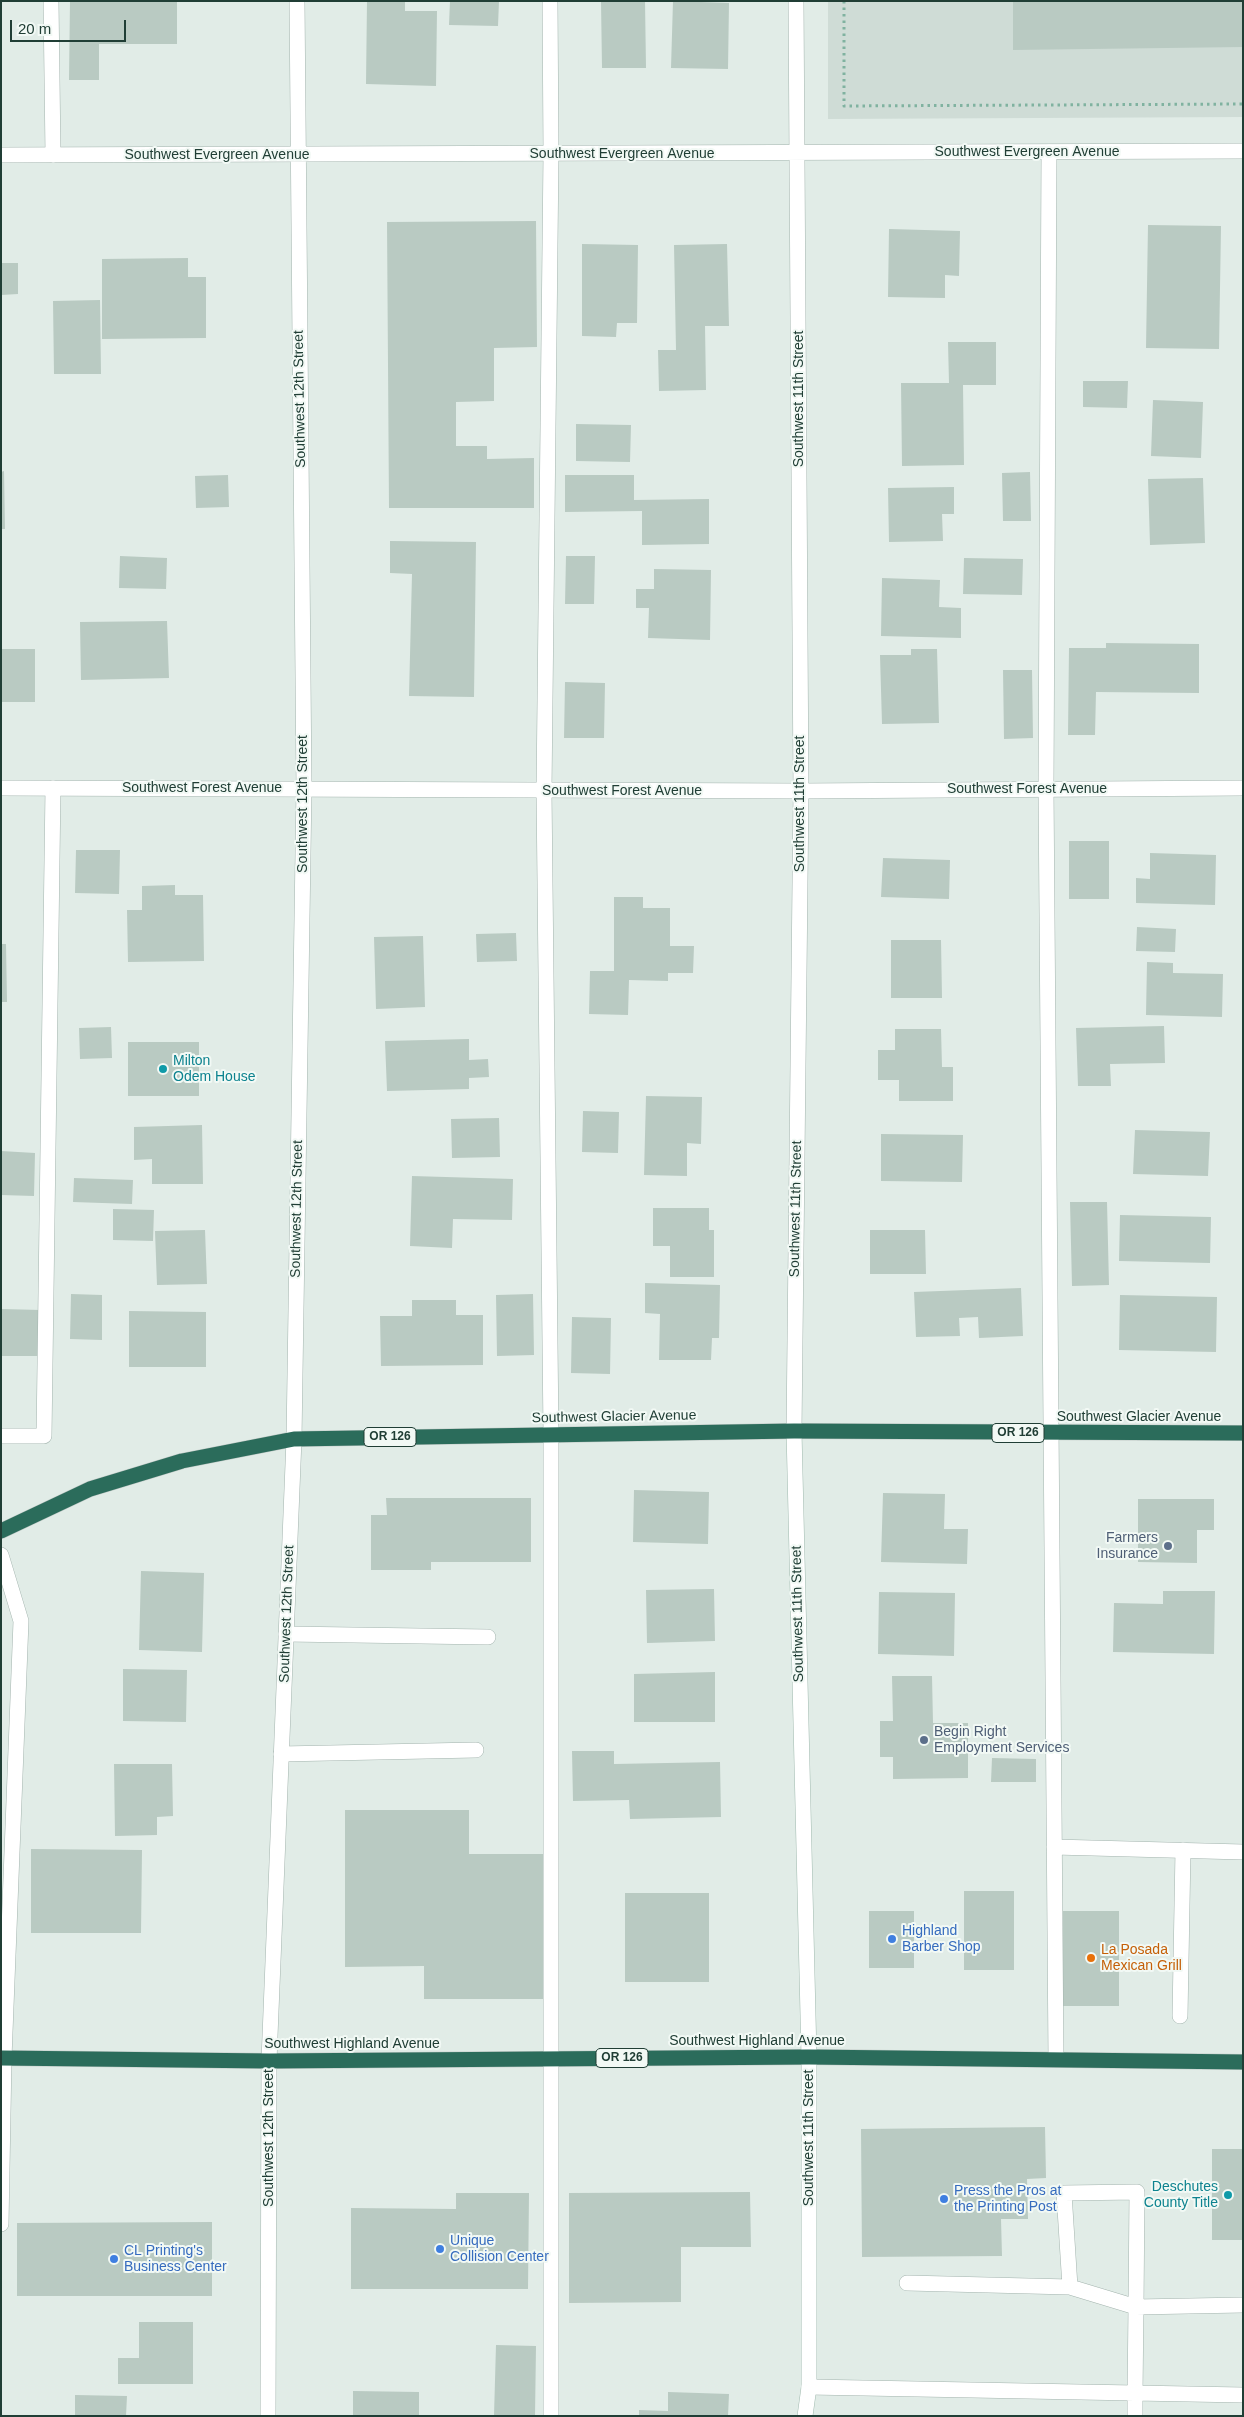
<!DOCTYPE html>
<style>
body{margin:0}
#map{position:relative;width:1244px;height:2417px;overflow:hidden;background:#e1ece7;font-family:Arial,sans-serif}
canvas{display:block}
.frame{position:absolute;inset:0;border:2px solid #203e35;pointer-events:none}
.scale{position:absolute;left:10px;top:20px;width:116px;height:22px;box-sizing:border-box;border:2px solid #203e35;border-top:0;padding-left:6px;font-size:15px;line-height:18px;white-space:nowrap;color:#203e35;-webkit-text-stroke:4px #f2f9f5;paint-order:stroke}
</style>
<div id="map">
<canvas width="1244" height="2417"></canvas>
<div class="frame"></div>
<div class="scale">20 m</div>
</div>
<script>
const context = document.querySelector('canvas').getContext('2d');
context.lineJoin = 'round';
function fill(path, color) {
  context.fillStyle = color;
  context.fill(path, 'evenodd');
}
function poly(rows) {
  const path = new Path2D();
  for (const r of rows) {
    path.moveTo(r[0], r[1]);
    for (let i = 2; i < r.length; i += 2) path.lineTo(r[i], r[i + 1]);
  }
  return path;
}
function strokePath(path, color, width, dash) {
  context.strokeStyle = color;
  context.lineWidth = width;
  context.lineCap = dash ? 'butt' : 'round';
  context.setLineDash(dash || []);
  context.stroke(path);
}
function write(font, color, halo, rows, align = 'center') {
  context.font = font + ' Arial,sans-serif';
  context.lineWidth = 4;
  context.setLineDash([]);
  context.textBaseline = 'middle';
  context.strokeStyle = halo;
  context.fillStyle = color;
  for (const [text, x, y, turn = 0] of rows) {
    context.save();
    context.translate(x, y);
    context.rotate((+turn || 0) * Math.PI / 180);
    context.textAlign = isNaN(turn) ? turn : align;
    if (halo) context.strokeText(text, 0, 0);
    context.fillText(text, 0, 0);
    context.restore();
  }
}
const built = poly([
 [828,1,1243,1,1243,117,828,119]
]);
const building = poly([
 [70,1,177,1,177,44,99,44,99,80,69,80],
 [367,1,405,1,405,11,437,11,436,86,366,84],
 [450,1,499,1,498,26,449,25],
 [601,1,645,1,646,68,602,68],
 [673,1,729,3,728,69,671,68],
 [1013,1,1243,1,1243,47,1013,50],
 [536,221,537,347,494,348,494,401,456,402,456,446,487,446,487,459,534,458,534,508,389,508,387,222],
 [1148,225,1221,226,1219,349,1146,348],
 [889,229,960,231,959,276,945,275,945,298,888,297],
 [582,244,638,245,637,323,617,323,616,337,582,336],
 [727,244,729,326,705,326,706,390,659,391,658,350,676,350,674,245],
 [188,258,188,277,206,277,206,338,102,339,102,259],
 [1,263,18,263,18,294,1,295],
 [100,300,101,374,54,374,53,301],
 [948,342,996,342,996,385,963,385,964,465,902,466,901,383,949,383],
 [1083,381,1128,381,1127,408,1083,407],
 [1153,400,1203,402,1201,458,1151,456],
 [576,424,631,425,630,462,576,461],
 [4,471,5,529,1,529,1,472],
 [1030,472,1031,521,1003,521,1002,473],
 [228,475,229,507,196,508,195,476],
 [565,475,634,475,634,500,709,499,709,544,642,545,642,511,565,512],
 [1203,478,1205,543,1150,545,1148,479],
 [954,487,954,514,942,514,943,541,889,542,888,488],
 [390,541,476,542,474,697,409,696,412,574,390,573],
 [120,556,167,558,166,589,119,588],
 [566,556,595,556,594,604,565,604],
 [964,558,1023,559,1022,595,963,594],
 [654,569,711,570,710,640,648,638,649,608,636,608,636,589,654,589],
 [882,578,940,580,939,607,961,608,961,638,881,636],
 [167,621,169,678,81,680,80,622],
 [1106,643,1199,644,1199,693,1096,692,1095,735,1068,735,1069,648,1106,648],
 [1,649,35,649,35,702,1,702],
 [911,649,937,649,939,723,882,724,880,655,911,655],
 [1003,670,1032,670,1033,738,1004,739],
 [565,682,605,683,604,738,564,738],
 [1069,841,1109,841,1109,899,1069,899],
 [76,850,120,850,119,894,75,893],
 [1150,853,1216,855,1215,905,1136,903,1136,878,1150,879],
 [883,858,950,860,949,899,881,897],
 [175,885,175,895,203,895,204,961,128,962,127,910,142,910,142,886],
 [614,897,643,897,643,908,670,908,670,946,694,946,693,973,668,973,668,981,629,980,628,1015,589,1014,590,971,614,971],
 [1137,927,1176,929,1175,952,1136,951],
 [516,933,517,961,477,962,476,934],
 [423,936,425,1007,376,1009,374,937],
 [891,940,941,940,942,998,891,998],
 [1,944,6,944,7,1002,1,1002],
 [1147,962,1173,963,1173,973,1223,974,1222,1017,1146,1015],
 [1164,1026,1165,1063,1110,1064,1111,1086,1078,1086,1076,1028],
 [111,1027,112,1058,80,1059,79,1028],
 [895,1029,941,1029,942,1067,953,1067,953,1101,899,1101,899,1080,878,1080,878,1050,895,1050],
 [469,1039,469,1060,488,1059,489,1077,469,1078,469,1089,387,1091,385,1041],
 [128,1042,199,1042,199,1096,128,1096],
 [646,1096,702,1097,701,1144,687,1143,687,1176,644,1175],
 [583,1111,619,1112,618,1153,582,1152],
 [499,1118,500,1157,452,1158,451,1119],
 [202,1125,203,1184,152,1184,152,1159,134,1160,134,1127],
 [1135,1130,1210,1132,1208,1176,1133,1174],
 [881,1134,963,1135,962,1182,881,1181],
 [1,1151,35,1153,34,1196,1,1195],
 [412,1176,513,1179,512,1220,453,1219,452,1248,410,1246],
 [74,1178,133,1180,132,1204,73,1202],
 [1070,1202,1107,1202,1109,1285,1072,1286],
 [653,1208,709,1208,709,1230,714,1230,714,1277,670,1277,670,1246,653,1246],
 [113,1209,154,1210,153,1241,113,1240],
 [1120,1215,1211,1217,1210,1263,1119,1261],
 [205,1230,207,1284,157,1285,155,1231],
 [870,1230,925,1230,926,1274,870,1274],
 [645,1283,720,1285,719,1338,712,1338,711,1360,659,1360,660,1314,645,1313],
 [1021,1288,1023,1336,979,1338,978,1317,959,1318,960,1336,916,1337,914,1292],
 [71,1294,102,1295,102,1340,70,1339],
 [533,1294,534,1355,497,1356,496,1295],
 [1120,1295,1217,1297,1216,1352,1119,1350],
 [412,1300,456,1300,456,1315,483,1315,483,1365,381,1366,380,1316,412,1316],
 [1,1309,41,1310,41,1356,1,1356],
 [129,1311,206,1312,206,1367,129,1367],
 [572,1317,611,1318,610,1374,571,1373],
 [634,1490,709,1492,708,1544,633,1542],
 [883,1493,945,1494,944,1529,968,1529,967,1564,881,1562],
 [386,1498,531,1498,531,1562,431,1562,431,1570,371,1570,371,1515,387,1515],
 [1138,1499,1214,1499,1214,1530,1197,1530,1197,1563,1138,1562],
 [141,1571,204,1573,202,1652,139,1650],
 [714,1589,715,1641,647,1643,646,1590],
 [1163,1591,1215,1591,1214,1654,1113,1652,1114,1603,1163,1604],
 [879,1592,955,1593,954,1656,878,1654],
 [123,1669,187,1670,186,1722,123,1721],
 [715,1672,715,1722,634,1722,634,1674],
 [892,1676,932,1676,933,1723,968,1723,968,1778,893,1779,893,1757,880,1757,880,1721,893,1721],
 [572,1751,614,1751,614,1764,720,1762,721,1817,630,1819,629,1800,573,1801],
 [992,1758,1036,1759,1036,1782,991,1782],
 [114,1764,172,1764,173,1816,157,1817,157,1835,115,1836],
 [345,1810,469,1810,469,1854,544,1854,545,1999,424,1999,424,1966,345,1967],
 [31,1849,142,1850,141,1933,31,1933],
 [964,1891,1014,1891,1014,1970,964,1970],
 [625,1893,709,1893,709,1982,625,1982],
 [869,1911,914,1911,914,1968,869,1968],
 [1063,1911,1119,1911,1119,2006,1063,2006],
 [1045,2127,1046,2178,1027,2179,1028,2219,1001,2219,1002,2256,862,2257,861,2129],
 [1212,2149,1243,2149,1243,2240,1212,2240],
 [750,2192,751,2247,681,2247,681,2302,569,2303,569,2193],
 [456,2193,529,2193,528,2289,351,2289,351,2208,456,2209],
 [212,2222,212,2296,17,2296,17,2223],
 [139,2322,193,2322,193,2384,118,2384,118,2358,139,2358],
 [496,2345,536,2346,535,2416,494,2416],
 [353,2391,419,2392,419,2416,353,2416],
 [668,2392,729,2394,728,2416,639,2416,639,2410,668,2411],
 [75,2395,127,2396,126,2416,75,2416]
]);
const path = poly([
 [844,1,844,106,1243,104]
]);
const lane = poly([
 [51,1,53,155],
 [550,1,551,154,544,791,551,1434,551,2416],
 [1049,152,1046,788,1056,2059],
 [1,1436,44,1436,53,788],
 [1,1555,21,1621,4,2058,1,2224],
 [286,1634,488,1637],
 [281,1754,476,1750],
 [1054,1847,1243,1852],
 [1180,2016,1183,1850],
 [907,2283,1070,2287],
 [809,2387,1243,2395],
 [1135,2416,1135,2394,1136,2307,1137,2192,1064,2193,1070,2287,1136,2307,1243,2305]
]);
const street = poly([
 [1,155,1243,151],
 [1,788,801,791,1243,788],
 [794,1431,801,791,796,1],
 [268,2416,269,2061,294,1439,304,788,297,1]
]);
const secondary = poly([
 [794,1431,809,2057,809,2387,805,2416]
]);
const highway = poly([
 [1,1531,90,1489,182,1461,294,1439,794,1431,1243,1433],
 [1,2058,269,2061,809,2057,1243,2062]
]);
const markers = [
 [163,1069,5,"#0f9aa8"],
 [1168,1546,5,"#5c6f8a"],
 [924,1740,5,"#5c6f8a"],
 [892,1939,5,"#3f7fe0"],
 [1091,1958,5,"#e8710a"],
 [1228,2195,5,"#0f9aa8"],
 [944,2199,5,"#3f7fe0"],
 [440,2249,5,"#3f7fe0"],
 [114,2259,5,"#3f7fe0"]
];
const shields = [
 [1018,1433,52],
 [390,1437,52],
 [622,2058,52]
];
const shieldNames = [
 ["OR 126",1018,1433],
 ["OR 126",390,1437],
 ["OR 126",622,2058]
];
const streetNames = [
 ["Southwest Evergreen Avenue",1027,152],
 ["Southwest Evergreen Avenue",622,154],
 ["Southwest Evergreen Avenue",217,155],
 ["Southwest 12th Street",300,399,-91],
 ["Southwest 11th Street",799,399,-90],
 ["Southwest Forest Avenue",202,788],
 ["Southwest Forest Avenue",1027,789],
 ["Southwest Forest Avenue",622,791],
 ["Southwest 12th Street",303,804,-90],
 ["Southwest 11th Street",800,804,-90],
 ["Southwest 12th Street",297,1209,-89],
 ["Southwest 11th Street",796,1209,-89],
 ["Southwest Glacier Avenue",614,1417,-1],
 ["Southwest Glacier Avenue",1139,1417],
 ["Southwest 12th Street",287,1614,-88],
 ["Southwest 11th Street",798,1614,-91],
 ["Southwest Highland Avenue",757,2041],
 ["Southwest Highland Avenue",352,2044],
 ["Southwest 12th Street",269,2138,-90],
 ["Southwest 11th Street",809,2138,-90]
];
const cultureNames = [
 ["Milton",173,1061],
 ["Odem House",173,1077],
 ["Deschutes",1218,2187,"right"],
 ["County Title",1218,2203,"right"]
];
const serviceNames = [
 ["Farmers",1158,1538],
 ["Insurance",1158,1554],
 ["Begin Right",934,1732,"left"],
 ["Employment Services",934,1748,"left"]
];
const shopNames = [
 ["Highland",902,1931],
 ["Barber Shop",902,1947],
 ["Press the Pros at",954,2191],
 ["the Printing Post",954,2207],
 ["Unique",450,2241],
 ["Collision Center",450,2257],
 ["CL Printing's",124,2251],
 ["Business Center",124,2267]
];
const foodNames = [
 ["La Posada",1101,1950],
 ["Mexican Grill",1101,1966]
];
fill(built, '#cfdcd6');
fill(building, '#b9cac2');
strokePath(lane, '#a3b4ae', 16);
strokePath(street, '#a3b4ae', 16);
strokePath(secondary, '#9fb9ae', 16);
strokePath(highway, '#c1c9c6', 16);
strokePath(path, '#80b2a0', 3, [2.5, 4]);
strokePath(lane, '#fff', 15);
strokePath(street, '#fff', 15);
strokePath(secondary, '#fff', 15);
strokePath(highway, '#2b6c5b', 15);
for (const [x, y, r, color] of markers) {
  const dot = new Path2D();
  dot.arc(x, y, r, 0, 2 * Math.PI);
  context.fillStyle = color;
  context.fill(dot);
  strokePath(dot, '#f2f9f5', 2);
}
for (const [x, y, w] of shields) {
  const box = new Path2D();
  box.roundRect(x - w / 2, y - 9.5, w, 19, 4);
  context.fillStyle = '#f2f9f5';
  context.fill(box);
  strokePath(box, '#203e35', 1);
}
write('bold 12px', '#203e35', null, shieldNames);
write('14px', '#203e35', '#f2f9f5', streetNames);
write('14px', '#0d838f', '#f2f9f5', cultureNames, 'left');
write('14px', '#4e5e75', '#f2f9f5', serviceNames, 'right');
write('14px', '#366cbe', '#f2f9f5', shopNames, 'left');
write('14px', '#c56008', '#f2f9f5', foodNames, 'left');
</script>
